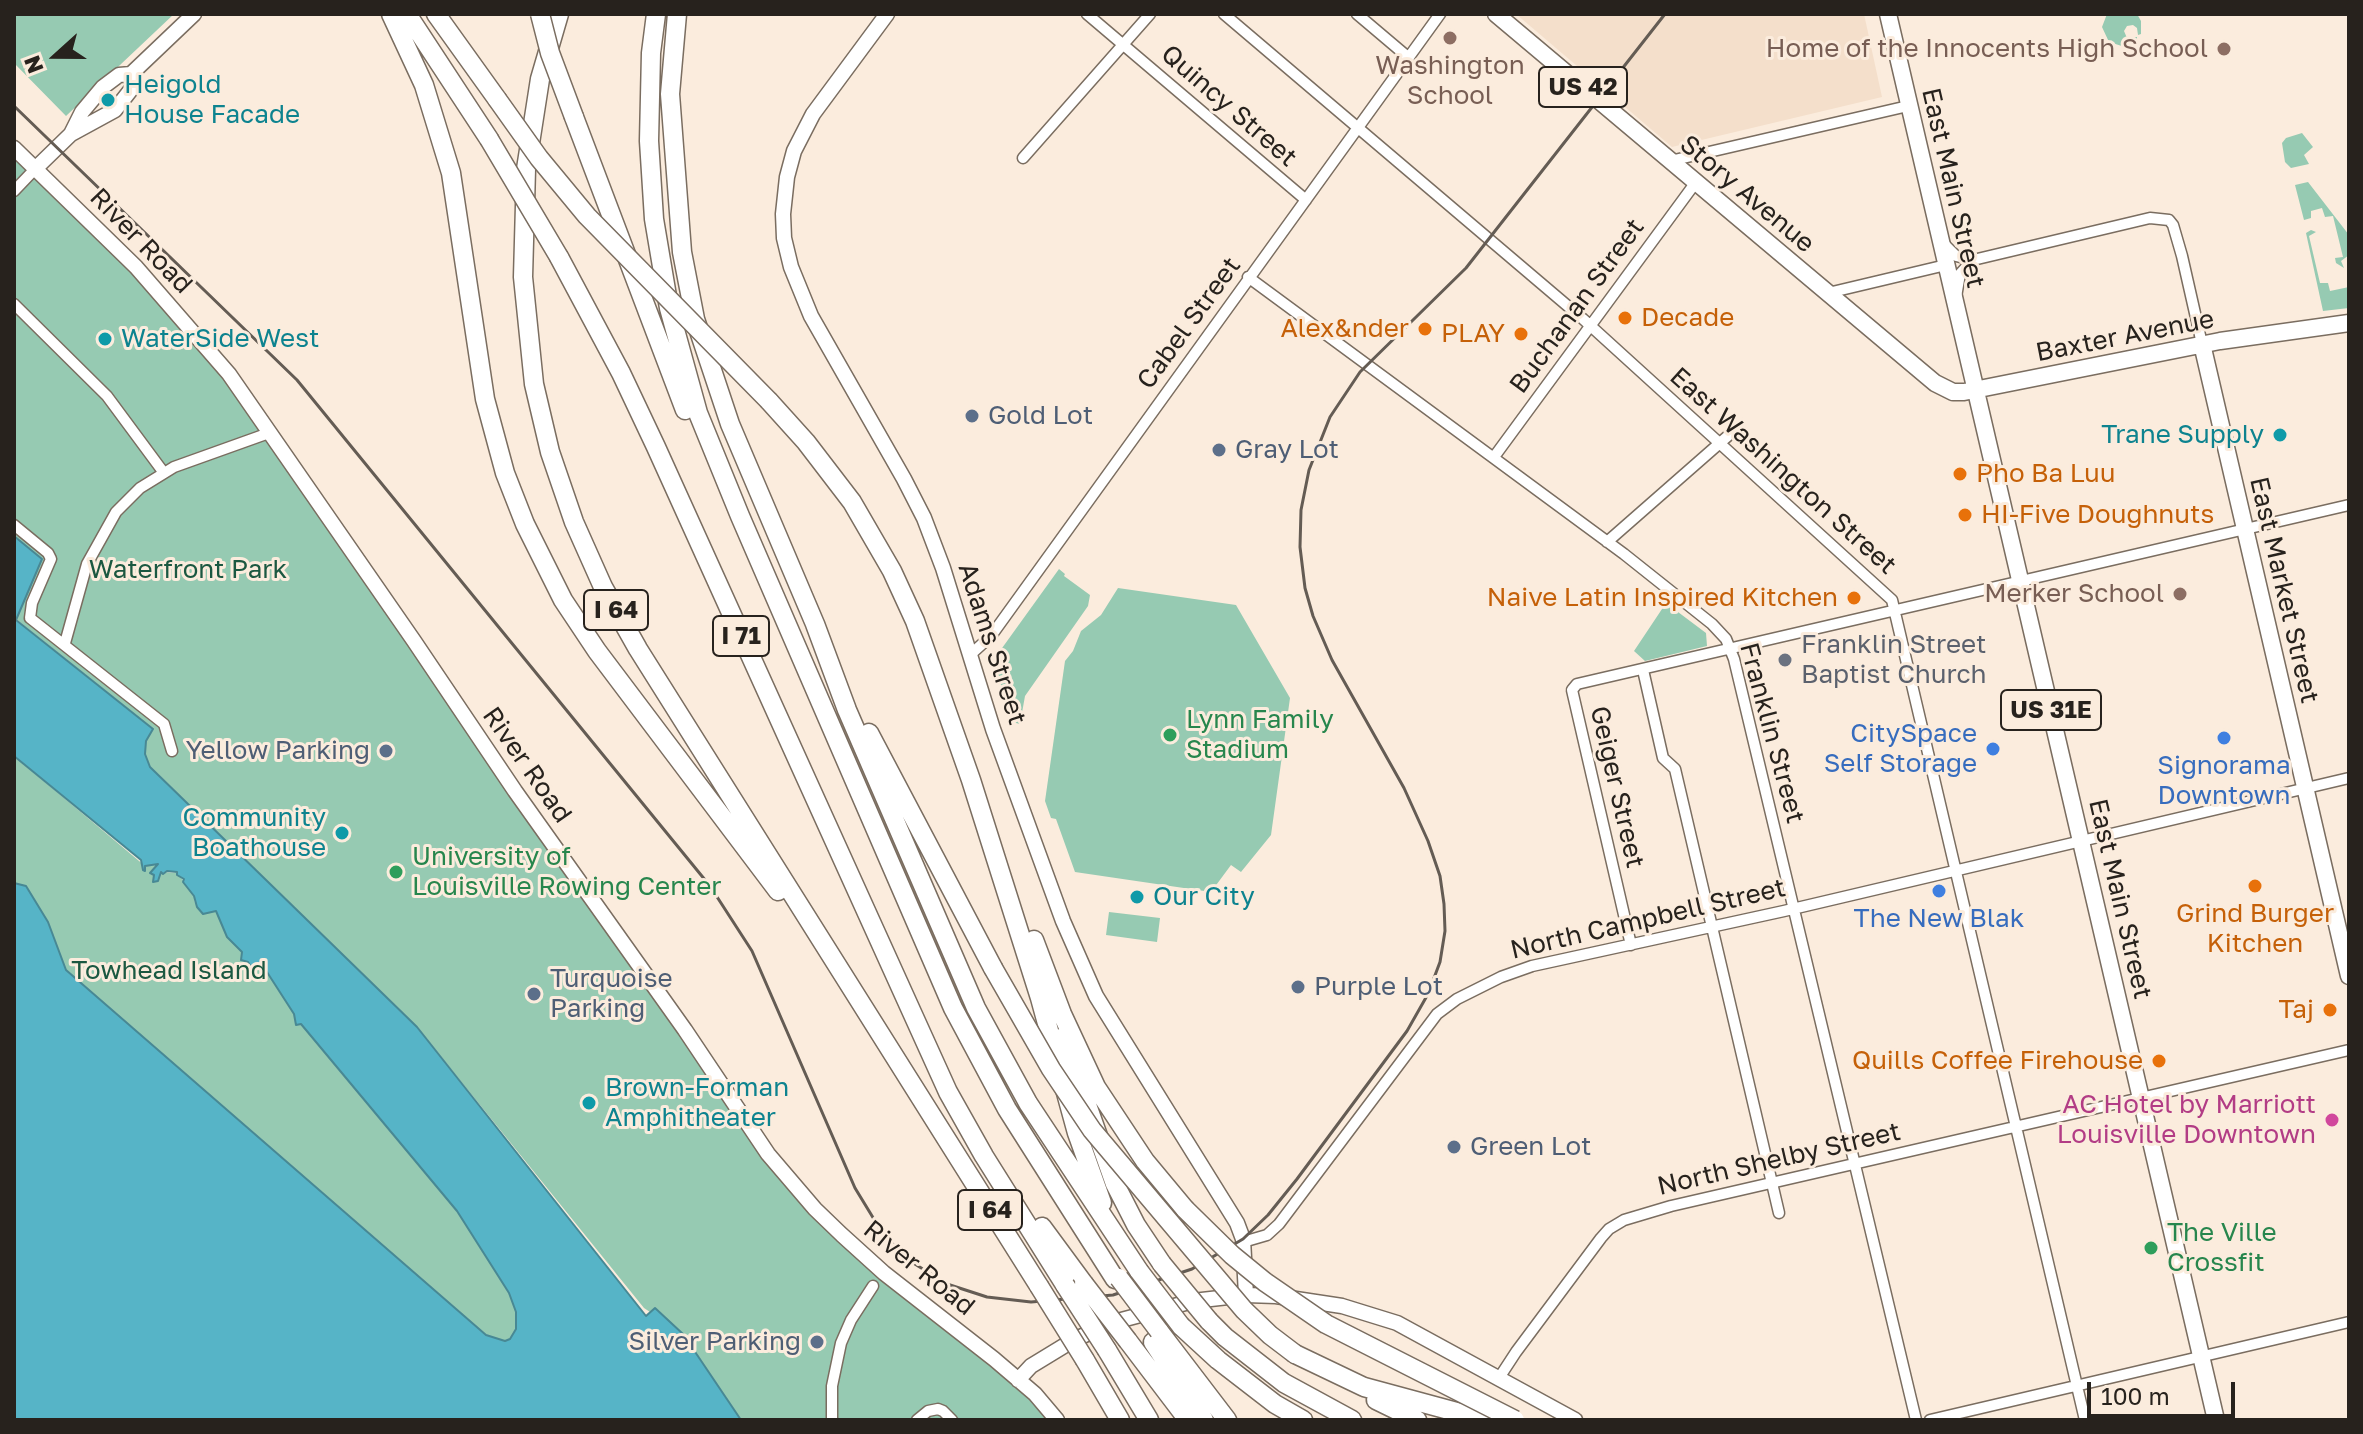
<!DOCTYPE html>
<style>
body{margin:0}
#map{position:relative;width:2363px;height:1434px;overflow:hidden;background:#fbecdd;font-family:"Golos Text",sans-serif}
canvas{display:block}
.frame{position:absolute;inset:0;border:16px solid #27221d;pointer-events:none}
.north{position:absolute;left:16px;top:16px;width:80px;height:80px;-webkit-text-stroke:6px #fbecdd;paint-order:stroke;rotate:249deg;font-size:22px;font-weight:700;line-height:32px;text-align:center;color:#27221d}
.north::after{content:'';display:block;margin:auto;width:28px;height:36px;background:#27221d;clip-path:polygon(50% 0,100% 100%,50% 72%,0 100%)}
.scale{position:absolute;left:2087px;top:1382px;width:148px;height:36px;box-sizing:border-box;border:4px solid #27221d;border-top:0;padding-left:10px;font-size:24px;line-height:28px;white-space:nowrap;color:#27221d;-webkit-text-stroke:6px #fbecdd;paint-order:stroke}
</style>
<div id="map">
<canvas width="2363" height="1434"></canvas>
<div class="frame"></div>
<div class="north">N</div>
<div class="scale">100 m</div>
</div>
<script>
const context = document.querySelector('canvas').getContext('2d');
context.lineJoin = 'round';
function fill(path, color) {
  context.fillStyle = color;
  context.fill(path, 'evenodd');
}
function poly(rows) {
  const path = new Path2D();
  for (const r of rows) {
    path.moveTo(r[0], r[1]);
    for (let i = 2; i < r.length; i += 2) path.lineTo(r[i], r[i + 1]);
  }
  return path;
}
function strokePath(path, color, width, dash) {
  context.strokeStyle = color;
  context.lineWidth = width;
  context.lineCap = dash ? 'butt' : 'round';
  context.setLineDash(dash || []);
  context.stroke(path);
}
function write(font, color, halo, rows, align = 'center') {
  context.font = font + ' "Golos Text",sans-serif';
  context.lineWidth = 6;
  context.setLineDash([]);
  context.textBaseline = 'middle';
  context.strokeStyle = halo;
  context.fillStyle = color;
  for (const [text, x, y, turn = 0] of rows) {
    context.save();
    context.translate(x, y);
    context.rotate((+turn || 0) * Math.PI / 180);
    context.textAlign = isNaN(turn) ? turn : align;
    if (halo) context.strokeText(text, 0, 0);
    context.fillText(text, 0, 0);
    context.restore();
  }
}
const built = poly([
 [1516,14,1864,14,1882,97,1672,147]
]);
const green = poly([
 [14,14,174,14,66,116,14,63],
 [2107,14,2137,14,2141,21,2141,34,2138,35,2137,28,2133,25,2127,26,2124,31,2127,38,2137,37,2137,40,2125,47,2109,42,2102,27],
 [2302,133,2313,147,2304,155,2309,164,2291,168,2285,162,2282,143,2286,138],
 [14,150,229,374,815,1209,1018,1380,1053,1420,741,1420,683,1334,644,1308,417,1027,150,767,145,754,146,741,153,729,16,619,42,560,14,536],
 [2308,182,2349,235,2349,255,2341,261,2344,268,2336,263,2335,258,2343,257,2333,216,2325,217,2322,208,2311,211,2311,218,2304,220,2295,185],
 [2311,230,2316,232,2309,236,2320,283,2328,283,2330,291,2349,287,2349,308,2323,311,2306,233],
 [1059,569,1065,574,1064,576,1090,595,1088,606,1025,696,1020,724,1016,723,992,662],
 [1118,588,1236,605,1290,698,1271,835,1241,872,1231,865,1211,892,1075,872,1056,819,1051,818,1045,801,1065,661,1073,651,1081,631,1101,615],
 [1666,603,1706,633,1707,646,1645,661,1634,651],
 [14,756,145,866,158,864,150,874,154,875,154,882,161,872,178,873,194,896,195,903,216,911,227,937,242,952,241,961,248,962,251,967,259,965,265,969,294,1014,295,1021,301,1024,457,1211,509,1293,516,1312,516,1330,510,1340,504,1341,486,1335,66,970,48,922,26,886,14,883],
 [1109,912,1160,918,1157,942,1106,935]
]);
const water = poly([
 [14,536,42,559,16,620,153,729,146,741,145,754,150,767,417,1027,646,1316,655,1308,683,1334,741,1420,14,1420,14,883,26,886,48,922,66,970,486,1335,505,1341,510,1339,516,1329,516,1312,509,1293,457,1211,301,1024,296,1025,294,1014,265,969,259,965,251,967,248,962,241,960,242,952,227,937,216,911,203,914,197,907,194,896,183,882,184,879,177,875,177,872,167,871,163,874,161,872,158,881,153,882,154,875,150,873,158,864,145,866,145,871,143,870,141,860,14,756,14,536]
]);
const street = poly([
 [1087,14,1306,200],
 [1224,14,1583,319,1892,600,2085,1420],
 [1357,14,1409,58],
 [1023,158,1150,14],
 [1670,161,1908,106],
 [14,191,35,169],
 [1943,243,1956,256,1973,260,2150,218,2169,220,2173,225,2182,256,2202,344],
 [1248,277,1624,554,1712,624,1726,639,1734,659,1916,1420],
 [1828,293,1946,265],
 [1956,297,1960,274,1973,260],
 [14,304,107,396,164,473],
 [1494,457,1696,182],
 [14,525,48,553,51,559,32,603,30,618,164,724,172,751],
 [1607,542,1729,435],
 [65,643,87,564,116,512,140,488,174,467,269,433],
 [970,655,991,636,1440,14],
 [1643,670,1663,758,1675,769,1779,1213],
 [1631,945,1572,690,1577,684,2349,505],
 [1243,1242,1267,1235,1279,1224,1437,1014,1457,999,1501,977,1532,966,1784,911,2349,778],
 [1499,1378,1516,1352,1601,1238,1609,1229,1624,1220,1671,1206,2349,1050],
 [832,1420,832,1386,841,1343,851,1320,873,1286],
 [917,1420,928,1411,938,1409,943,1411,952,1420],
 [1930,1420,2349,1322]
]);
const secondary = poly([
 [887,14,813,114,794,151,787,177,783,214,784,238,791,267,811,316,904,479,924,518,943,568,993,729,1063,921,1096,996,1237,1223,1243,1239,1246,1295],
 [71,134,82,112,103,87,119,75,131,74,194,14],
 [14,148,136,267,229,374,414,641,515,791,685,1030,768,1154,815,1209,842,1235,884,1273,994,1359,1035,1394,1057,1420],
 [35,169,71,134,115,110,133,87,131,74],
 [1018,1380,1031,1366,1072,1341,1110,1323,1193,1301,1246,1295,1276,1296,1342,1306,1397,1323,1575,1420]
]);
const primary = poly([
 [1496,14,1935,383,1953,392,1964,392,2220,341,2349,323],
 [1888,14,2216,1420],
 [2202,344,2349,976]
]);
const highway = poly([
 [391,14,424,85,451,173,485,399,505,473,525,524,563,600,597,651,778,891],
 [407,14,489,139],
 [436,14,497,99],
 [559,14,540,79,526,169,523,277,534,384,550,452,574,522,603,587,638,649,1039,1286],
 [656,14,651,53,649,141,654,219,669,308,698,413,740,516,953,1008,1007,1109,1115,1279],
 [677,14,670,94,682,252,695,319,730,424,815,624,847,710,976,1008,1028,1103,1139,1271],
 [574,117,685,410],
 [559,257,621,373,656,447,948,1092,984,1156,1065,1285],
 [769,401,806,442,852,502,892,571,915,621,971,780,1040,998,1077,1133,1102,1203],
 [869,733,993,968],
 [1034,940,1062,1014,1096,1087,1145,1161,1185,1209],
 [1063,1037,1115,1184,1136,1225,1162,1264],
 [1042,1227,1084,1284],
 [1209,1321,1225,1337,1284,1383,1352,1420],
 [1181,1326,1218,1360,1275,1404,1303,1420],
 [1159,1331,1227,1420],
 [1128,1341,1188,1420],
 [1153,1342,1204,1420],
 [1107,1350,1149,1420],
 [1295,1354,1364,1387,1486,1420],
 [1085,1360,1120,1420],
 [1376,1400,1417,1420]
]);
const rail = poly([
 [14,106,297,380,710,886,752,951,855,1188,883,1234,910,1261,947,1284,987,1297,1031,1302,1113,1295,1192,1269,1243,1239,1268,1215,1297,1179,1407,1031,1428,994,1440,962,1445,931,1444,904,1440,876,1428,841,1404,788,1332,660,1313,616,1305,588,1300,547,1301,510,1309,470,1330,417,1360,372,1466,268,1665,14]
]);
const highwayBridge = poly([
 [540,14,550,53,574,117],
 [497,99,539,158,587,216,769,401],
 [489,139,559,257],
 [993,968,1051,1069,1092,1130,1244,1310,1270,1335,1295,1354],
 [1185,1209,1232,1255,1265,1282,1326,1324,1515,1420],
 [1162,1264,1209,1321],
 [1139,1271,1181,1326],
 [1119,1278,1159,1331],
 [1084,1284,1128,1341],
 [1065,1285,1107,1350],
 [1039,1286,1085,1360]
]);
const markers = [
 [1450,38,8,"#8d6e63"],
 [2224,49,8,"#8d6e63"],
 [108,100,8,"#0f9aa8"],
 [1625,318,8,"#e8710a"],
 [1425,329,8,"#e8710a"],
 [1521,334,8,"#e8710a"],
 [105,339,8,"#0f9aa8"],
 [972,416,8,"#5c6f8a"],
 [2280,435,8,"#0f9aa8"],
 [1219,450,8,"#5c6f8a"],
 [1960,474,8,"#e8710a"],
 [1965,515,8,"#e8710a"],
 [2180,594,8,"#8d6e63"],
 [1854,598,8,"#e8710a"],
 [1785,660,8,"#6b7280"],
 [1170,735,8,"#2e9e5b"],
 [2224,738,8,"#3f7fe0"],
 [1993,749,8,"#3f7fe0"],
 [386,751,8,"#5c6f8a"],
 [342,833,8,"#0f9aa8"],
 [396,872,8,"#2e9e5b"],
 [2255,886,8,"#e8710a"],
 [1939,891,8,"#3f7fe0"],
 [1137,897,8,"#0f9aa8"],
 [1298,987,8,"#5c6f8a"],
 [534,994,8,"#5c6f8a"],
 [2330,1010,8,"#e8710a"],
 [2159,1061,8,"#e8710a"],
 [589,1103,8,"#0f9aa8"],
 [2332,1120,8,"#d1479c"],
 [1454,1147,8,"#5c6f8a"],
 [2151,1248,8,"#2e9e5b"],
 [817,1342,8,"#5c6f8a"]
];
const shields = [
 [1583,87,88],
 [616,610,64],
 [741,636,56],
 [2051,710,100],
 [990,1210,64]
];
const shieldNames = [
 ["US 42",1583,87],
 ["I 64",616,610],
 ["I 71",741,636],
 ["US 31E",2051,710],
 ["I 64",990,1210]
];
const educationNames = [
 ["Home of the Innocents High School",2208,49],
 ["Washington",1450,66,"center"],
 ["School",1450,96,"center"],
 ["Merker School",2164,594]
];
const cultureNames = [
 ["Heigold",124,85],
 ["House Facade",124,115],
 ["WaterSide West",121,339],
 ["Trane Supply",2264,435,"right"],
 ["Community",326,818,"right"],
 ["Boathouse",326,848,"right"],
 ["Our City",1153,897],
 ["Brown-Forman",605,1088],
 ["Amphitheater",605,1118]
];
const streetNames = [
 ["Quincy Street",1229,106,41],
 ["East Main Street",1953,188,77],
 ["Story Avenue",1747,194,40],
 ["River Road",141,241,46],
 ["Buchanan Street",1577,306,-54],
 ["Cabel Street",1189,323,-54],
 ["Baxter Avenue",2125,336,-11],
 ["East Washington Street",1783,471,42],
 ["East Market Street",2284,590,77],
 ["Adams Street",992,644,72],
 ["Franklin Street",1772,733,75],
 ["River Road",527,765,55],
 ["Geiger Street",1617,787,77],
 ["East Main Street",2120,899,77],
 ["North Campbell Street",1648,919,-13],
 ["North Shelby Street",1779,1159,-13],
 ["River Road",919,1268,39]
];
const foodNames = [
 ["Decade",1641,318,"left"],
 ["Alex&nder",1409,329],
 ["PLAY",1505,334],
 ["Pho Ba Luu",1976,474,"left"],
 ["HI-Five Doughnuts",1981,515,"left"],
 ["Naive Latin Inspired Kitchen",1838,598],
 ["Grind Burger",2255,914,"center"],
 ["Kitchen",2255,944,"center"],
 ["Taj",2314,1010],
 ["Quills Coffee Firehouse",2143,1061]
];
const serviceNames = [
 ["Gold Lot",988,416],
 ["Gray Lot",1235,450],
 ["Yellow Parking",370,751,"right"],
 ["Turquoise",550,979],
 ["Parking",550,1009],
 ["Purple Lot",1314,987],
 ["Green Lot",1470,1147],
 ["Silver Parking",801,1342,"right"]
];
const parkNames = [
 ["Waterfront Park",188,570],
 ["Towhead Island",169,971]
];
const worshipNames = [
 ["Franklin Street",1801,645],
 ["Baptist Church",1801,675]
];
const leisureNames = [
 ["Lynn Family",1186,720],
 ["Stadium",1186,750],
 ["University of",412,857],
 ["Louisville Rowing Center",412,887],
 ["The Ville",2167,1233],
 ["Crossfit",2167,1263]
];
const shopNames = [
 ["CitySpace",1977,734,"right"],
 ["Self Storage",1977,764,"right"],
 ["Signorama",2224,766],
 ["Downtown",2224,796],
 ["The New Blak",1939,919]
];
const hotelNames = [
 ["AC Hotel by Marriott",2316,1105],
 ["Louisville Downtown",2316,1135]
];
fill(built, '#f4dfcb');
fill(green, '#96cab2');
fill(water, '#56b4c7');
strokePath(water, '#488894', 2);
strokePath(street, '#7a6d60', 13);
strokePath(secondary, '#7a6d60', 17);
strokePath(primary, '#7a6d60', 19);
strokePath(highway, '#7a6d60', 21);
strokePath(street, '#fff', 10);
strokePath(secondary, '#fff', 14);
strokePath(primary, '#fff', 16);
strokePath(highway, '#fff', 18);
strokePath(rail, '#645c54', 3);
strokePath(highwayBridge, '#7a6d60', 21, []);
strokePath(highwayBridge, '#fff', 18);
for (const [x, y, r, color] of markers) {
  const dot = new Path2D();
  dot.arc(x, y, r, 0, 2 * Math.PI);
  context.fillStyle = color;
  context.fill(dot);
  strokePath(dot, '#fbecdd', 3);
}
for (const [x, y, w] of shields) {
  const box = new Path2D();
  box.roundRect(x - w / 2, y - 20, w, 40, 6);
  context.fillStyle = '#fbecdd';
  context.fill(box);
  strokePath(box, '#27221d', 2);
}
write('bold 24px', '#27221d', null, shieldNames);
write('26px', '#785e54', '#fbecdd', educationNames, 'right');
write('26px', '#0d838f', '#fbecdd', cultureNames, 'left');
write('26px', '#27221d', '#fbecdd', streetNames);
write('26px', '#c56008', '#fbecdd', foodNames, 'right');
write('26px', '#4e5e75', '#fbecdd', serviceNames, 'left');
write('26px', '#1b5841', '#fbecdd', parkNames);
write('26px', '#5b616d', '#fbecdd', worshipNames, 'left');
write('26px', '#27864d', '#fbecdd', leisureNames, 'left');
write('26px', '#366cbe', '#fbecdd', shopNames);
write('26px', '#b23c85', '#fbecdd', hotelNames, 'right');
</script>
